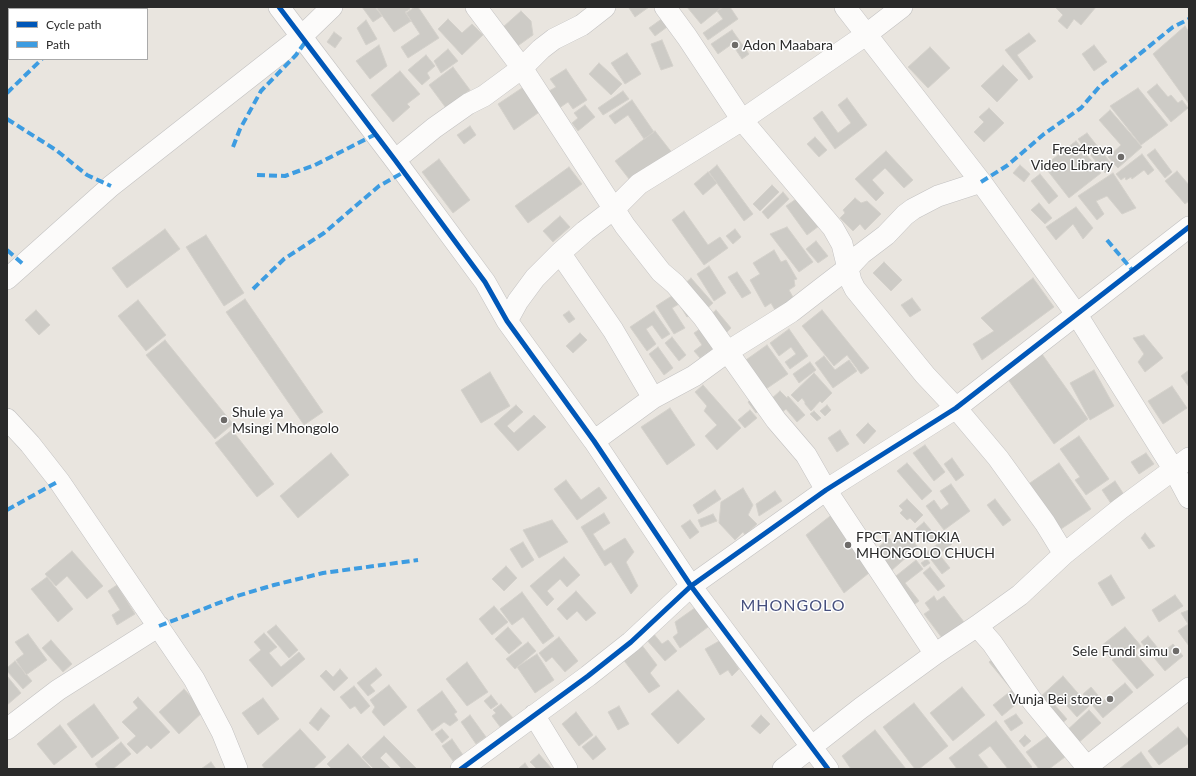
<!DOCTYPE html>
<style>
body{margin:0}
#map{position:relative;width:1196px;height:776px;overflow:hidden;background:#e9e5df;font-family:Lato,sans-serif}
canvas{display:block}
.frame{position:absolute;inset:0;border:8px solid #2a2a2a;pointer-events:none}
.legend{position:absolute;left:8px;top:8px;width:140px;height:52px;box-sizing:border-box;background:#fff;border:1px solid #aaa;margin:0;padding:5px 7px;list-style:none;font-size:12px;color:#2a2a2a}
.legend li{display:flex;align-items:center;gap:8px;height:20px}
.legend b{width:20px;border:1px solid #aaa}
</style>
<div id="map">
<canvas width="1196" height="776"></canvas>
<div class="frame"></div>
<ul class="legend">
<li><b style="height:5px;background:#0057b8"></b>Cycle path</li>
<li><b style="height:5px;background:#3d9ce1"></b>Path</li>
</ul>
</div>
<script>
const context = document.querySelector('canvas').getContext('2d');
context.lineJoin = 'round';
function fill(path, color) {
  context.fillStyle = color;
  context.fill(path, 'evenodd');
}
function poly(rows) {
  const path = new Path2D();
  for (const r of rows) {
    path.moveTo(r[0], r[1]);
    for (let i = 2; i < r.length; i += 2) path.lineTo(r[i], r[i + 1]);
  }
  return path;
}
function strokePath(path, color, width, dash) {
  context.strokeStyle = color;
  context.lineWidth = width;
  context.lineCap = dash ? 'butt' : 'round';
  context.setLineDash(dash || []);
  context.stroke(path);
}
function write(font, color, halo, rows, align = 'center') {
  context.font = font + ' Lato,sans-serif';
  context.lineWidth = 3;
  context.setLineDash([]);
  context.textBaseline = 'middle';
  context.strokeStyle = halo;
  context.fillStyle = color;
  for (const [text, x, y, turn = 0] of rows) {
    context.save();
    context.translate(x, y);
    context.rotate((+turn || 0) * Math.PI / 180);
    context.textAlign = isNaN(turn) ? turn : align;
    if (halo) context.strokeText(text, 0, 0);
    context.fillText(text, 0, 0);
    context.restore();
  }
}
const building = poly([
 [362,7,375,7,382,16,373,22,362,7],
 [376,7,408,7,410,9,405,12,411,21,394,32,376,7],
 [415,7,418,7,439,38,408,58,401,47,420,34,406,13,415,7],
 [631,7,649,7,635,17,629,8,631,7],
 [687,7,722,7,701,24,687,7],
 [724,7,730,7,738,19,708,40,703,33,723,19,717,11,724,7],
 [1055,7,1096,7,1081,25,1074,19,1067,29,1058,21,1063,15,1055,7],
 [521,11,531,21,533,35,512,50,502,28,521,11],
 [670,13,667,27,655,36,649,28,670,13],
 [448,19,462,33,472,24,483,35,462,55,438,29,448,19],
 [366,20,377,39,366,45,357,28,366,20],
 [1185,26,1189,32,1189,104,1153,54,1185,26],
 [732,30,749,54,742,59,732,44,718,54,711,44,732,30],
 [334,32,342,38,335,48,327,42,334,32],
 [1029,33,1036,41,1017,55,1033,77,1029,80,1005,50,1029,33],
 [662,40,673,66,661,70,651,44,662,40],
 [379,45,387,66,370,79,356,61,379,45],
 [1094,45,1107,62,1094,71,1082,54,1094,45],
 [930,47,950,68,928,88,908,67,930,47],
 [448,49,458,61,441,73,434,61,448,49],
 [627,53,641,74,625,84,611,63,627,53],
 [426,55,435,66,427,73,430,78,422,85,408,70,426,55],
 [599,63,622,84,611,95,589,74,599,63],
 [1003,65,1018,80,997,102,981,86,1003,65],
 [453,67,470,90,446,108,429,85,453,67],
 [566,69,587,100,573,109,568,102,555,111,549,91,556,87,550,79,566,69],
 [400,71,420,94,407,104,410,107,393,122,371,95,400,71],
 [528,84,545,108,514,130,498,104,528,84],
 [1157,84,1168,97,1171,95,1178,103,1182,100,1188,108,1171,122,1147,92,1157,84],
 [1138,88,1168,125,1141,145,1110,106,1138,88],
 [623,91,629,99,603,115,598,108,623,91],
 [847,98,867,125,835,149,813,118,822,111,838,133,851,123,838,105,847,98],
 [632,100,654,132,644,139,628,115,615,124,609,116,632,100],
 [585,105,595,117,578,131,572,123,578,118,574,113,585,105],
 [989,108,1004,123,984,142,974,132,984,122,979,117,989,108],
 [1110,110,1142,147,1118,168,1108,157,1121,145,1099,120,1110,110],
 [470,126,476,135,464,144,457,135,470,126],
 [655,131,673,154,633,184,615,161,655,131],
 [1087,133,1113,166,1105,173,1078,139,1087,133],
 [815,137,827,150,819,157,807,144,815,137],
 [1076,141,1101,173,1069,198,1044,166,1076,141],
 [1155,149,1172,172,1165,178,1147,155,1155,149],
 [886,151,913,180,904,188,885,168,872,180,884,193,876,201,855,179,886,151],
 [1142,154,1154,170,1148,175,1144,170,1132,179,1131,177,1126,180,1125,177,1121,180,1116,174,1142,154],
 [439,159,470,200,453,213,422,172,439,159],
 [717,165,753,214,744,221,709,172,717,165],
 [1020,165,1030,174,1024,182,1013,173,1020,165],
 [569,167,582,184,528,223,515,206,569,167],
 [1177,171,1189,185,1189,201,1185,204,1165,181,1177,171],
 [708,172,717,183,703,195,694,184,708,172],
 [1113,173,1136,208,1122,214,1107,196,1096,201,1104,214,1097,220,1078,196,1113,173],
 [1040,174,1058,196,1049,204,1031,181,1040,174],
 [772,185,779,192,760,211,753,204,772,185],
 [783,192,789,199,768,219,762,212,783,192],
 [802,195,823,223,807,235,786,206,802,195],
 [855,198,861,203,867,201,881,214,865,230,860,224,853,231,840,218,845,213,843,210,855,198],
 [1039,203,1052,218,1045,224,1031,210,1039,203],
 [1076,207,1093,228,1083,239,1073,224,1056,240,1046,227,1076,207],
 [684,211,708,245,720,237,728,248,704,265,672,220,684,211],
 [560,216,570,227,553,242,543,231,560,216],
 [787,227,813,262,799,272,770,234,787,227],
 [165,229,180,249,127,288,112,268,165,229],
 [735,229,741,237,733,244,726,236,735,229],
 [206,235,244,293,224,306,186,247,206,235],
 [816,241,828,256,818,263,806,249,816,241],
 [774,250,781,262,786,260,797,279,794,280,795,286,789,290,794,299,775,310,771,303,765,307,750,280,760,274,753,263,774,250],
 [884,262,902,280,891,291,873,273,884,262],
 [709,266,726,293,714,301,697,274,709,266],
 [737,272,751,293,742,298,728,277,737,272],
 [691,278,713,303,702,313,680,288,691,278],
 [1033,278,1054,307,982,360,973,344,994,331,981,318,1033,278],
 [678,292,692,314,687,317,679,304,672,308,685,328,674,334,656,306,678,292],
 [912,298,921,310,910,317,901,305,912,298],
 [245,299,323,412,304,425,226,312,245,299],
 [138,300,166,335,146,351,118,316,138,300],
 [36,310,50,325,39,335,25,320,36,310],
 [716,310,731,328,724,335,708,317,716,310],
 [822,310,869,368,861,374,847,355,834,366,802,326,822,310],
 [569,311,575,319,569,323,563,315,569,311],
 [654,311,670,334,662,339,652,325,646,329,656,344,647,351,630,327,654,311],
 [703,327,717,346,700,358,694,351,702,345,694,333,703,327],
 [789,329,808,356,790,369,785,362,796,354,791,347,779,356,770,343,789,329],
 [580,333,587,340,573,353,566,346,580,333],
 [1144,335,1163,358,1145,372,1138,362,1144,354,1133,338,1144,335],
 [672,337,686,355,679,361,665,343,672,337],
 [165,340,233,424,215,439,146,355,165,340],
 [767,345,788,374,763,391,743,362,767,345],
 [658,347,673,368,664,375,649,354,658,347],
 [1042,354,1088,419,1054,444,1007,378,1042,354],
 [824,356,835,370,849,360,857,371,833,388,815,363,824,356],
 [810,362,816,370,799,383,793,374,810,362],
 [1094,370,1114,406,1090,420,1070,383,1094,370],
 [1189,370,1189,387,1181,376,1189,370],
 [490,372,510,406,481,423,461,390,490,372],
 [814,373,832,393,822,403,820,401,811,411,805,404,805,402,802,398,798,402,791,395,814,373],
 [703,385,741,428,717,450,705,436,717,425,704,411,707,406,695,392,703,385],
 [1172,386,1187,408,1163,424,1148,401,1172,386],
 [780,391,787,398,788,396,805,415,797,422,786,409,781,413,770,400,780,391],
 [755,396,764,408,756,413,748,402,755,396],
 [516,405,523,412,507,426,514,433,534,415,546,427,518,451,494,424,516,405],
 [827,405,831,410,825,416,820,411,827,405],
 [670,408,695,445,667,465,641,427,670,408],
 [750,410,757,418,745,428,738,420,750,410],
 [814,411,821,418,817,421,810,414,814,411],
 [868,423,876,431,864,444,856,435,868,423],
 [232,430,274,484,257,497,215,443,232,430],
 [840,430,849,444,837,452,828,438,840,430],
 [1079,436,1109,479,1086,495,1075,480,1080,477,1060,449,1079,436],
 [925,445,945,472,934,481,913,453,925,445],
 [331,453,349,475,298,518,280,496,331,453],
 [1146,453,1154,464,1139,474,1131,462,1146,453],
 [952,458,964,475,956,481,944,464,952,458],
 [907,463,932,491,922,500,897,471,907,463],
 [1059,463,1091,509,1058,531,1027,485,1059,463],
 [566,480,581,500,599,487,607,498,577,520,554,489,566,480],
 [1115,481,1125,496,1112,505,1102,490,1115,481],
 [951,484,970,511,944,530,926,506,934,500,941,510,949,504,940,491,951,484],
 [743,488,753,505,748,515,757,524,745,535,743,532,735,540,719,523,721,502,743,488],
 [715,490,721,499,698,514,693,505,715,490],
 [775,491,782,501,759,516,756,504,775,491],
 [907,499,923,515,915,523,910,518,907,520,900,513,903,510,899,506,907,499],
 [995,499,1011,520,1003,526,987,505,995,499],
 [604,513,610,523,593,534,604,551,625,538,634,552,626,562,638,586,631,594,611,562,605,566,581,527,604,513],
 [834,513,874,569,844,593,806,535,834,513],
 [713,514,717,521,701,527,698,520,713,514],
 [552,520,568,542,539,558,523,530,552,520],
 [690,520,699,532,690,539,681,526,690,520],
 [924,522,936,536,928,543,916,529,924,522],
 [905,532,918,547,891,571,873,552,889,538,893,543,905,532],
 [1145,533,1155,546,1149,549,1141,538,1145,533],
 [946,537,952,544,939,554,950,568,942,574,926,553,946,537],
 [523,542,534,560,522,568,510,549,523,542],
 [72,551,103,586,87,599,67,576,56,586,45,574,72,551],
 [564,557,580,575,567,587,560,579,547,591,554,599,547,606,530,586,564,557],
 [927,559,930,563,924,567,921,563,927,559],
 [916,560,923,569,905,583,919,601,911,607,891,580,916,560],
 [506,566,517,578,504,591,492,579,506,566],
 [930,567,945,586,938,591,923,573,930,567],
 [1111,575,1125,598,1112,606,1098,583,1111,575],
 [47,577,73,609,58,622,31,589,47,577],
 [117,585,135,614,117,625,112,615,120,610,108,591,117,585],
 [576,591,596,613,586,621,577,611,567,620,557,609,576,591],
 [522,592,554,636,543,644,523,617,512,625,500,609,522,592],
 [1175,595,1183,606,1159,622,1152,610,1175,595],
 [934,596,937,601,944,596,964,622,942,638,924,614,930,610,925,603,934,596],
 [699,605,712,624,680,648,673,637,678,633,675,622,699,605],
 [494,606,508,622,492,635,479,619,494,606],
 [1189,610,1189,646,1178,631,1188,624,1181,613,1189,610],
 [276,625,298,650,289,658,267,632,276,625],
 [508,627,522,643,509,654,495,639,508,627],
 [1125,627,1141,646,1130,655,1123,647,1110,658,1101,646,1125,627],
 [264,633,277,647,269,653,281,667,299,652,305,659,272,687,249,660,261,650,254,642,264,633],
 [653,633,662,644,668,640,677,651,665,661,646,639,653,633],
 [28,634,47,660,26,675,16,660,24,654,15,642,28,634],
 [1148,636,1162,653,1173,644,1183,656,1165,671,1141,642,1148,636],
 [559,637,578,661,565,672,552,657,546,662,539,653,559,637],
 [51,640,72,664,63,672,42,648,51,640],
 [721,640,739,669,732,676,728,670,720,675,705,649,721,640],
 [528,642,536,651,515,669,506,659,528,642],
 [641,644,657,665,650,673,660,686,649,693,622,658,641,644],
 [1123,651,1129,659,1135,653,1154,675,1137,689,1112,660,1123,651],
 [537,654,554,680,535,693,517,667,537,654],
 [995,657,1027,695,1002,716,993,705,1012,690,989,662,995,657],
 [15,661,32,681,23,689,7,671,7,668,15,661],
 [467,662,488,692,467,706,446,679,467,662],
 [376,668,382,675,370,685,375,691,368,696,357,683,376,668],
 [340,669,348,678,334,691,320,676,326,670,333,677,340,669],
 [7,676,21,693,7,705,7,676],
 [1063,676,1089,706,1077,717,1060,698,1053,703,1067,719,1060,725,1038,699,1063,676],
 [1125,683,1133,692,1103,718,1083,694,1091,687,1103,701,1125,683],
 [389,685,407,707,384,726,372,712,375,707,370,700,389,685],
 [354,686,370,706,361,714,355,706,350,709,340,697,354,686],
 [962,687,985,715,953,741,930,713,962,687],
 [184,689,204,711,179,734,159,712,184,689],
 [678,690,705,719,678,744,651,714,678,690],
 [442,691,457,712,454,714,458,720,450,726,444,722,432,731,417,710,442,691],
 [491,695,498,704,491,709,484,701,491,695],
 [138,697,170,732,151,749,147,745,137,754,127,744,136,736,122,722,138,708,133,702,138,697],
 [263,698,279,719,258,735,242,713,263,698],
 [914,703,948,746,919,769,915,769,883,727,914,703],
 [94,704,119,738,92,758,67,724,94,704],
 [501,704,513,718,501,728,492,716,496,713,493,710,501,704],
 [619,706,629,724,618,730,608,712,619,706],
 [321,708,330,716,318,731,309,723,321,708],
 [1089,710,1101,723,1076,745,1065,732,1089,710],
 [576,712,593,735,579,746,562,724,576,712],
 [1016,714,1023,723,1011,731,1004,721,1016,714],
 [470,715,486,737,476,744,461,722,470,715],
 [761,715,770,724,760,734,751,726,761,715],
 [996,721,1032,767,1028,769,1008,769,990,746,978,755,989,769,957,769,949,758,996,721],
 [60,725,77,747,54,765,37,744,60,725],
 [1178,727,1189,740,1189,743,1159,765,1148,751,1178,727],
 [300,729,326,757,313,769,265,769,262,765,300,729],
 [442,729,449,737,442,743,435,734,442,729],
 [875,730,906,769,851,769,842,756,875,730],
 [1053,732,1069,754,1049,769,1039,769,1026,752,1053,732],
 [1025,735,1031,741,1024,747,1019,741,1025,735],
 [384,736,417,769,402,769,386,752,380,758,391,769,374,769,362,757,384,736],
 [596,736,606,749,593,760,582,747,596,736],
 [452,739,463,755,453,761,442,746,452,739],
 [121,742,131,754,113,769,99,769,95,764,121,742],
 [348,744,372,769,332,769,327,764,348,744],
 [1141,752,1153,769,1119,769,1141,752],
 [539,754,552,769,537,769,530,762,539,754],
 [211,762,216,769,201,769,211,762],
 [525,763,529,769,519,769,519,768,525,763]
]);
const minor = poly([
 [279,7,395,160,485,282,507,321,594,441,691,586,828,769],
 [476,7,522,68,625,226,661,272,675,284,703,317,776,420,806,455,826,490,935,654],
 [665,7,687,37,742,120,833,228,842,244,851,281,855,289,925,375,956,408,998,458,1045,523,1064,554],
 [845,7,981,182,1077,315,1174,470,1189,498],
 [395,160,434,128,468,104,484,96,522,68,541,49,554,39,582,25,605,7],
 [560,253,613,330,653,398],
 [7,279,111,186,302,36,332,7],
 [507,321,518,301,535,278,560,253,585,231,615,208,639,184,742,120,867,34,902,7],
 [7,419,30,444,59,481,194,679,222,732,237,769],
 [594,441,653,398,694,376,727,352,791,312,822,288,848,268,861,254,886,235,905,215,913,209,938,196,981,182],
 [977,626,992,643,1033,702,1087,767],
 [534,715,567,769],
 [7,729,58,690,159,626],
 [461,769,588,676,631,642,691,586,826,490,956,408,1189,227],
 [783,769,861,708,935,654,977,626,1020,595,1064,554,1120,509,1189,458],
 [1084,769,1189,688]
]);
const quiet = poly([
 [103,9,106,7],
 [7,93,42,59],
 [7,119,56,150,87,175,111,186],
 [233,147,240,129,261,91,296,55,306,41],
 [257,175,285,176,315,165,376,134],
 [981,182,1008,165,1044,134,1081,108,1100,86,1173,27,1189,19],
 [1107,240,1133,271],
 [7,250,23,264],
 [253,289,284,259,324,233,379,186,404,172],
 [7,510,59,481],
 [159,626,237,596,274,585,323,573,418,560]
]);
const cycleway = poly([
 [279,7,395,160,485,282,507,321,594,441,691,586,828,769],
 [461,769,588,676,631,642,691,586,826,490,956,408,1189,227]
]);
const markers = [
 [735,45,4,"#6d6b69"],
 [1121,157,4,"#6d6b69"],
 [224,420,4,"#6d6b69"],
 [848,545,4,"#6d6b69"],
 [1176,651,4,"#6d6b69"],
 [1110,699,4,"#6d6b69"]
];
const poiNames = [
 ["Adon Maabara",743,45],
 ["Free4reva",1113,149,"right"],
 ["Video Library",1113,165,"right"],
 ["Shule ya",232,412],
 ["Msingi Mhongolo",232,428],
 ["FPCT ANTIOKIA",856,537],
 ["MHONGOLO CHUCH",856,553],
 ["Sele Fundi simu",1168,651,"right"],
 ["Vunja Bei store",1102,699,"right"]
];
const quarterNames = [
 ["MHONGOLO",793,606]
];
fill(building, '#cdcbc6');
strokePath(building, '#d4d1cb', 1);
strokePath(minor, '#c2c1c1', 22);
strokePath(minor, '#fcfbfa', 21);
strokePath(quiet, '#3d9ce1', 4, [8, 4]);
strokePath(cycleway, '#0057b8', 5);
for (const [x, y, r, color] of markers) {
  const dot = new Path2D();
  dot.arc(x, y, r, 0, 2 * Math.PI);
  context.fillStyle = color;
  context.fill(dot);
  strokePath(dot, '#fff', 1.5);
}
write('14px', '#2a2a2a', '#fff', poiNames, 'left');
context.letterSpacing = '1px';
write('16px', '#47507e', '#fff', quarterNames);
context.letterSpacing = '0px';
</script>
